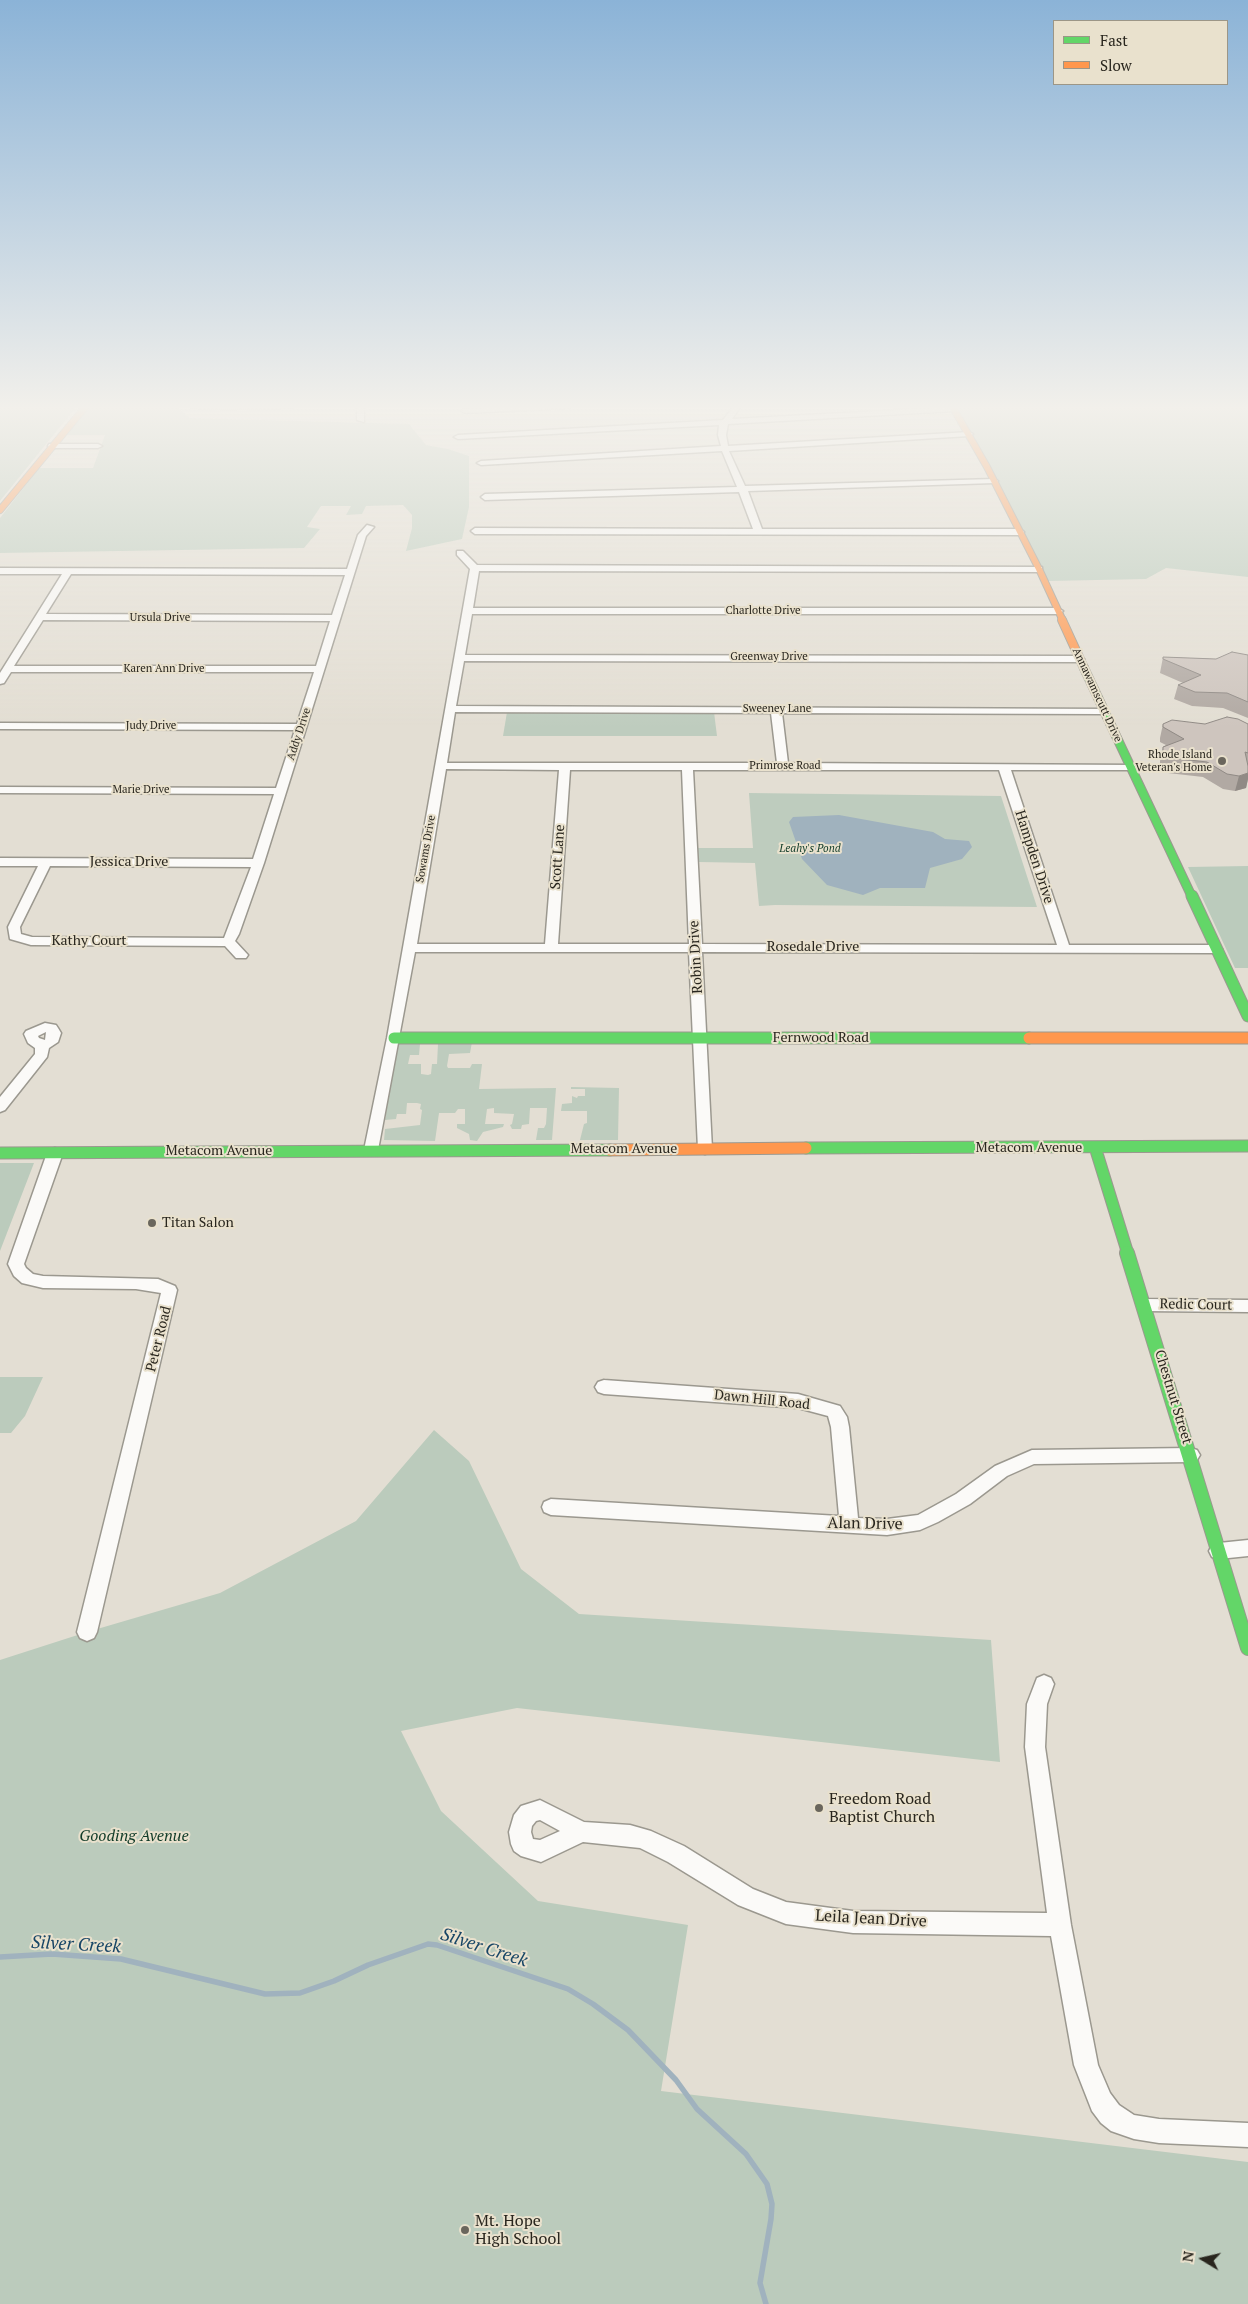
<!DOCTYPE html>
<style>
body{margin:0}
#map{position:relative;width:1248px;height:2304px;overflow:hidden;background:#e3ded3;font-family:"PT Serif",serif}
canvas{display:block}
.legend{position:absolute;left:1053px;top:20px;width:175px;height:65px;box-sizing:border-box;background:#e9e1cd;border:1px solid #9c9687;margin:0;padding:6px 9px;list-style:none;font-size:15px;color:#29261e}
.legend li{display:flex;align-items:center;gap:10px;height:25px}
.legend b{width:25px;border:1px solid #9c9687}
.north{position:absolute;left:1178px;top:2234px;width:50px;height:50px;-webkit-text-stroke:4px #e9e1cd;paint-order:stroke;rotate:279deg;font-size:14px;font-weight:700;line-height:20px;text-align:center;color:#29261e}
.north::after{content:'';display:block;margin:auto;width:18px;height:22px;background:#29261e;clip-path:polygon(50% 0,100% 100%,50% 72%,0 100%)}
</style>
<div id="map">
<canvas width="1248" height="2304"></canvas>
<ul class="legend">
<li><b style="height:6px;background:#63d668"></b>Fast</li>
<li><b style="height:6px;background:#ff974d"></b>Slow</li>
</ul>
<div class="north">N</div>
</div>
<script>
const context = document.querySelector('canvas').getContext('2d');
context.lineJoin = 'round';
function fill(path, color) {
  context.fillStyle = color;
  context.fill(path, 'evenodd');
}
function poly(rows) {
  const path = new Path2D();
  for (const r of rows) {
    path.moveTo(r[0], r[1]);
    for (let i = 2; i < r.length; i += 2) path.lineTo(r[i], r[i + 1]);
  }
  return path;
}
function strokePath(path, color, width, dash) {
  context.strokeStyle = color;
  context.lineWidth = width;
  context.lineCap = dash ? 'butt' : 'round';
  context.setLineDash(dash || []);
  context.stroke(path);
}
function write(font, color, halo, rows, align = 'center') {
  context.font = font + ' "PT Serif",serif';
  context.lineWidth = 4;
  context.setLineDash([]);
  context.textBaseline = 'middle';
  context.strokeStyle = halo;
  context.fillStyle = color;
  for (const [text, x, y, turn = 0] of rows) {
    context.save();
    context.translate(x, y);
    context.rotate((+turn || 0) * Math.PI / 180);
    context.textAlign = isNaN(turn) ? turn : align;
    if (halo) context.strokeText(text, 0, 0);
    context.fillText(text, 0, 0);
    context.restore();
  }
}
const green = poly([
 [507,712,714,712,717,736,503,736],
 [749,793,1001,796,1037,907,775,905,759,906,755,863,699,862,698,848,753,848],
 [472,1042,470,1053,449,1054,447,1066,448,1068,470,1068,472,1064,482,1064,479,1089,556,1088,552,1140,536,1140,538,1128,544,1128,546,1124,547,1108,530,1108,529,1124,522,1125,521,1129,512,1129,510,1125,512,1124,514,1114,494,1113,494,1108,487,1109,485,1124,504,1124,503,1127,483,1132,477,1141,470,1140,469,1134,457,1128,457,1124,465,1124,465,1109,458,1109,455,1113,439,1113,435,1141,384,1140,385,1129,420,1125,422,1110,420,1109,421,1104,417,1103,407,1103,406,1114,397,1114,396,1119,385,1120,397,1045,400,1043,420,1044,419,1055,410,1055,408,1064,421,1064,421,1074,428,1075,431,1074,432,1064,437,1064,438,1044],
 [571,1087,619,1088,618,1140,580,1140,584,1124,587,1123,587,1111,561,1111,562,1104,572,1103,572,1096,577,1098,578,1096,585,1096,585,1089,571,1089]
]);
const forest = poly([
 [0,406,77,406,0,501],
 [89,406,176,406,190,418,409,424,426,445,448,449,469,456,469,507,462,539,406,551,412,528,412,515,403,505,366,506,362,514,346,515,351,506,321,506,307,527,320,529,304,548,0,553,0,518,39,468,93,468,105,435,67,435],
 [955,406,1248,406,1248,577,1166,568,1146,579,1048,581],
 [1248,866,1248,968,1235,968,1188,867],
 [0,1163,34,1163,0,1251],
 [0,1377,43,1377,25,1416,11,1433,0,1433],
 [434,1430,469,1461,521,1569,579,1614,991,1640,1000,1762,517,1708,401,1731,441,1811,538,1901,688,1925,661,2091,1248,2162,1248,2304,0,2304,0,1660,87,1632,220,1593,356,1521]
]);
const water = poly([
 [839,815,933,832,945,839,969,841,972,847,962,859,930,868,925,888,880,888,863,895,827,885,802,859,789,822,793,817]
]);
const stream = poly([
 [0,1957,52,1954,121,1959,265,1994,300,1993,334,1981,368,1965,428,1944,437,1945,568,1989,593,2004,628,2030,676,2080,697,2109,746,2154,767,2184,772,2204,771,2219,760,2283,766,2304]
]);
const street = poly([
 [189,406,295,406,291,408,226,409,193,408,189,406],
 [357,406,364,406,364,422,357,420,357,406],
 [532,406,572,406,568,408,465,413,461,411,465,409,532,406],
 [734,406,741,406,732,419,954,407,958,409,954,411,728,424,726,435,728,446,969,432,973,434,969,436,729,451,745,486,994,479,998,481,994,483,748,491,762,529,1020,529,1024,532,1020,535,475,534,471,531,475,528,753,529,739,492,485,500,481,497,485,494,737,487,722,451,481,465,477,463,481,461,721,446,718,435,719,425,458,439,454,437,458,435,723,420,734,406],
 [49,444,98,444,102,446,98,448,52,448,48,446,49,444],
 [367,525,374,527,366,536,264,863,239,934,235,941,248,955,246,958,236,958,225,946,31,945,10,939,8,927,38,866,0,866,0,858,253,859,274,794,0,793,0,787,276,788,295,730,0,729,0,723,297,724,314,672,11,672,4,683,0,684,0,673,62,574,0,574,0,568,347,569,358,535,367,525],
 [71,574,345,575,332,615,46,614,71,574],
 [43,620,330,621,316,666,14,666,43,620],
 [50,866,251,867,224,938,32,937,21,934,20,927,50,866],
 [457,551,463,551,477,565,1042,567,1042,571,1039,572,479,571,473,608,1058,608,1063,611,1058,614,472,614,465,655,1079,656,1084,659,1079,662,464,661,456,706,1107,709,1107,713,1103,714,782,713,788,763,1135,765,1137,767,1131,770,1011,770,1069,945,1216,945,1222,949,1216,953,702,952,712,1149,710,1152,705,1154,700,1152,698,1149,689,952,415,952,378,1150,376,1153,371,1155,366,1153,364,1150,387,1038,470,569,457,555,457,551],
 [455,712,771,713,777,763,447,763,455,712],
 [446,769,559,770,545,944,417,944,446,769],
 [570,770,682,770,689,944,558,944,570,770],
 [693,770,999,770,1057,945,702,944,693,770],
 [45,1023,56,1025,58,1028,61,1033,58,1042,49,1048,47,1057,5,1110,0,1112,0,1097,35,1054,35,1048,28,1043,24,1034,26,1031,45,1023],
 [46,1032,45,1040,39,1038,38,1036,46,1032],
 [55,1148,60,1150,63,1153,24,1264,26,1268,33,1274,43,1276,158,1279,175,1286,177,1290,97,1632,94,1638,87,1641,80,1638,77,1632,161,1293,136,1289,43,1288,22,1283,14,1276,8,1264,47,1153,50,1150,55,1148],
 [1145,1299,1248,1300,1248,1312,1145,1311,1139,1309,1137,1305,1139,1301,1145,1299],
 [604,1380,798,1394,840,1406,847,1417,849,1427,858,1518,887,1519,918,1515,956,1494,995,1466,1032,1450,1191,1448,1197,1450,1200,1455,1197,1460,1191,1462,1034,1464,1007,1476,970,1504,938,1522,920,1530,887,1535,551,1515,544,1512,542,1507,544,1502,551,1499,839,1516,831,1427,828,1416,798,1408,604,1394,598,1392,595,1387,598,1382,604,1380],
 [1248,1540,1248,1556,1219,1559,1212,1557,1209,1551,1212,1545,1219,1543,1248,1540],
 [1044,1675,1051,1678,1054,1684,1047,1704,1045,1747,1071,1925,1098,2065,1110,2093,1119,2105,1134,2115,1159,2119,1248,2123,1248,2147,1159,2143,1134,2139,1111,2131,1101,2123,1092,2111,1074,2065,1051,1936,853,1933,786,1924,738,1905,668,1862,640,1848,583,1842,541,1862,521,1856,514,1851,511,1844,509,1832,514,1815,521,1806,540,1800,584,1822,630,1825,651,1831,684,1846,753,1889,786,1902,853,1911,1047,1913,1025,1747,1027,1704,1037,1678,1044,1675],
 [540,1820,560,1831,540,1840,533,1839,531,1832,532,1826,536,1821,540,1820]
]);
const fastFar2 = poly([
 [1084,668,1192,897]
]);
const fastFar1 = poly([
 [1192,896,1248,1016],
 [394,1038,1029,1038],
 [1095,1147,1128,1254],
 [806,1148,1248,1146],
 [0,1153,610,1150]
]);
const fast = poly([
 [1127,1253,1248,1648]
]);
const slowFar2 = poly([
 [952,406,987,467,1039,569,1063,621],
 [0,510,86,406]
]);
const slowFar1 = poly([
 [1062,620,1084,668]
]);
const slow = poly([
 [1029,1038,1248,1038],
 [610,1150,806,1148]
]);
const wall = poly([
 [1248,655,1248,718,1223,708,1192,706,1174,699,1178,685,1183,683,1160,673,1163,657,1216,659],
 [1163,724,1248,724,1248,779,1246,788,1235,791,1223,789,1203,777,1168,773,1160,768,1160,761,1163,747,1166,745,1160,742,1160,738]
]);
const shadedWall = poly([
 [1248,773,1248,779,1246,788,1235,791,1239,776]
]);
const building = poly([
 [1232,652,1248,655,1248,702,1227,693,1195,692,1178,685,1201,675,1163,659,1163,657,1216,659,1232,652],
 [1227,717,1238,719,1248,724,1248,753,1245,752,1248,766,1248,773,1239,776,1227,774,1207,762,1172,758,1163,753,1163,747,1184,739,1163,727,1163,724,1172,720,1205,724,1227,717]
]);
const markers = [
 [1222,761,5,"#6a665d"],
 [152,1223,5,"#6a665d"],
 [819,1808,5,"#6a665d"],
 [465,2230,5,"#6a665d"]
];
const farStreetnames = [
 ["Charlotte Drive",763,611],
 ["Ursula Drive",160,618],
 ["Greenway Drive",769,657],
 ["Karen Ann Drive",164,669],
 ["Annawamscutt Drive",1097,695,65],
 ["Sweeney Lane",777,709],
 ["Judy Drive",151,726],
 ["Addy Drive",299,734,-72],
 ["Primrose Road",785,766],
 ["Marie Drive",141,790],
 ["Sowams Drive",426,849,-80]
];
const farPoinames = [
 ["Rhode Island",1212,755],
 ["Veteran's Home",1212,768]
];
const farParknames = [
 ["Leahy's Pond",810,849]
];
const streetNames = [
 ["Scott Lane",558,857,-86],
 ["Hampden Drive",1034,857,72],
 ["Jessica Drive",129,862],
 ["Kathy Court",89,941],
 ["Rosedale Drive",813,947],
 ["Robin Drive",696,957,-93],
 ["Fernwood Road",821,1038],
 ["Metacom Avenue",1029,1148],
 ["Metacom Avenue",624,1149],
 ["Metacom Avenue",219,1151],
 ["Redic Court",1196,1305,1],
 ["Peter Road",159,1339,-76],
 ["Chestnut Street",1173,1397,73],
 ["Dawn Hill Road",762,1400,6]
];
const poiNames = [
 ["Titan Salon",162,1223]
];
const nearStreetnames = [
 ["Alan Drive",865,1524,1],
 ["Leila Jean Drive",871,1919,3]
];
const nearPoinames = [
 ["Freedom Road",829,1799],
 ["Baptist Church",829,1817],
 ["Mt. Hope",475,2221],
 ["High School",475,2239]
];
const nearParknames = [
 ["Gooding Avenue",134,1836]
];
const nearWaternames = [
 ["Silver Creek",76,1945,3],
 ["Silver Creek",484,1948,18]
];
fill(green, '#beccbe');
fill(forest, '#bbcbbc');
fill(water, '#a0b2be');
strokePath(stream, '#a0b2be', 5.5);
strokePath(street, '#9b988f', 3);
strokePath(fastFar2, '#9b988f', 10);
strokePath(fastFar1, '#9b988f', 13);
strokePath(fast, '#9b988f', 16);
strokePath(slowFar2, '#9b988f', 8);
strokePath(slowFar1, '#9b988f', 10);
strokePath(slow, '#9b988f', 13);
fill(street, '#fbfaf8');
strokePath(fastFar2, '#63d668', 8);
strokePath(fastFar1, '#63d668', 11);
strokePath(fast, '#63d668', 14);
strokePath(slowFar2, '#ff974d', 6);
strokePath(slowFar1, '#ff974d', 8);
strokePath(slow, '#ff974d', 11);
fill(wall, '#b1a9a3');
fill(shadedWall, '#908a85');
fill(building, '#cec5be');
strokePath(building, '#908a85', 1);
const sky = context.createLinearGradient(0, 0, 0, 728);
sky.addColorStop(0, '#8bb3d7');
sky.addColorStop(0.56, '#f2f0eb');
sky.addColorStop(1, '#f2f0eb00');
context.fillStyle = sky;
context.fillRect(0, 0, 1248, 728);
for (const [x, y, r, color] of markers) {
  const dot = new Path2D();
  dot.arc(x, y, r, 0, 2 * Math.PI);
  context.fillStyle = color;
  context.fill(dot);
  strokePath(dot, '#e9e1cd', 2);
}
write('11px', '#29261e', '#e9e1cd', farStreetnames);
write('11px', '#29261e', '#e9e1cd', farPoinames, 'right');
write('italic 11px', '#103b28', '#e9e1cd', farParknames);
write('14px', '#29261e', '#e9e1cd', streetNames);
write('14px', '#29261e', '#e9e1cd', poiNames, 'left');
write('16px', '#29261e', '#e9e1cd', nearStreetnames);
write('16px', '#29261e', '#e9e1cd', nearPoinames, 'left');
write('italic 16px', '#103b28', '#e9e1cd', nearParknames);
write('italic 18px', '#184666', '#e9e1cd', nearWaternames);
</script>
